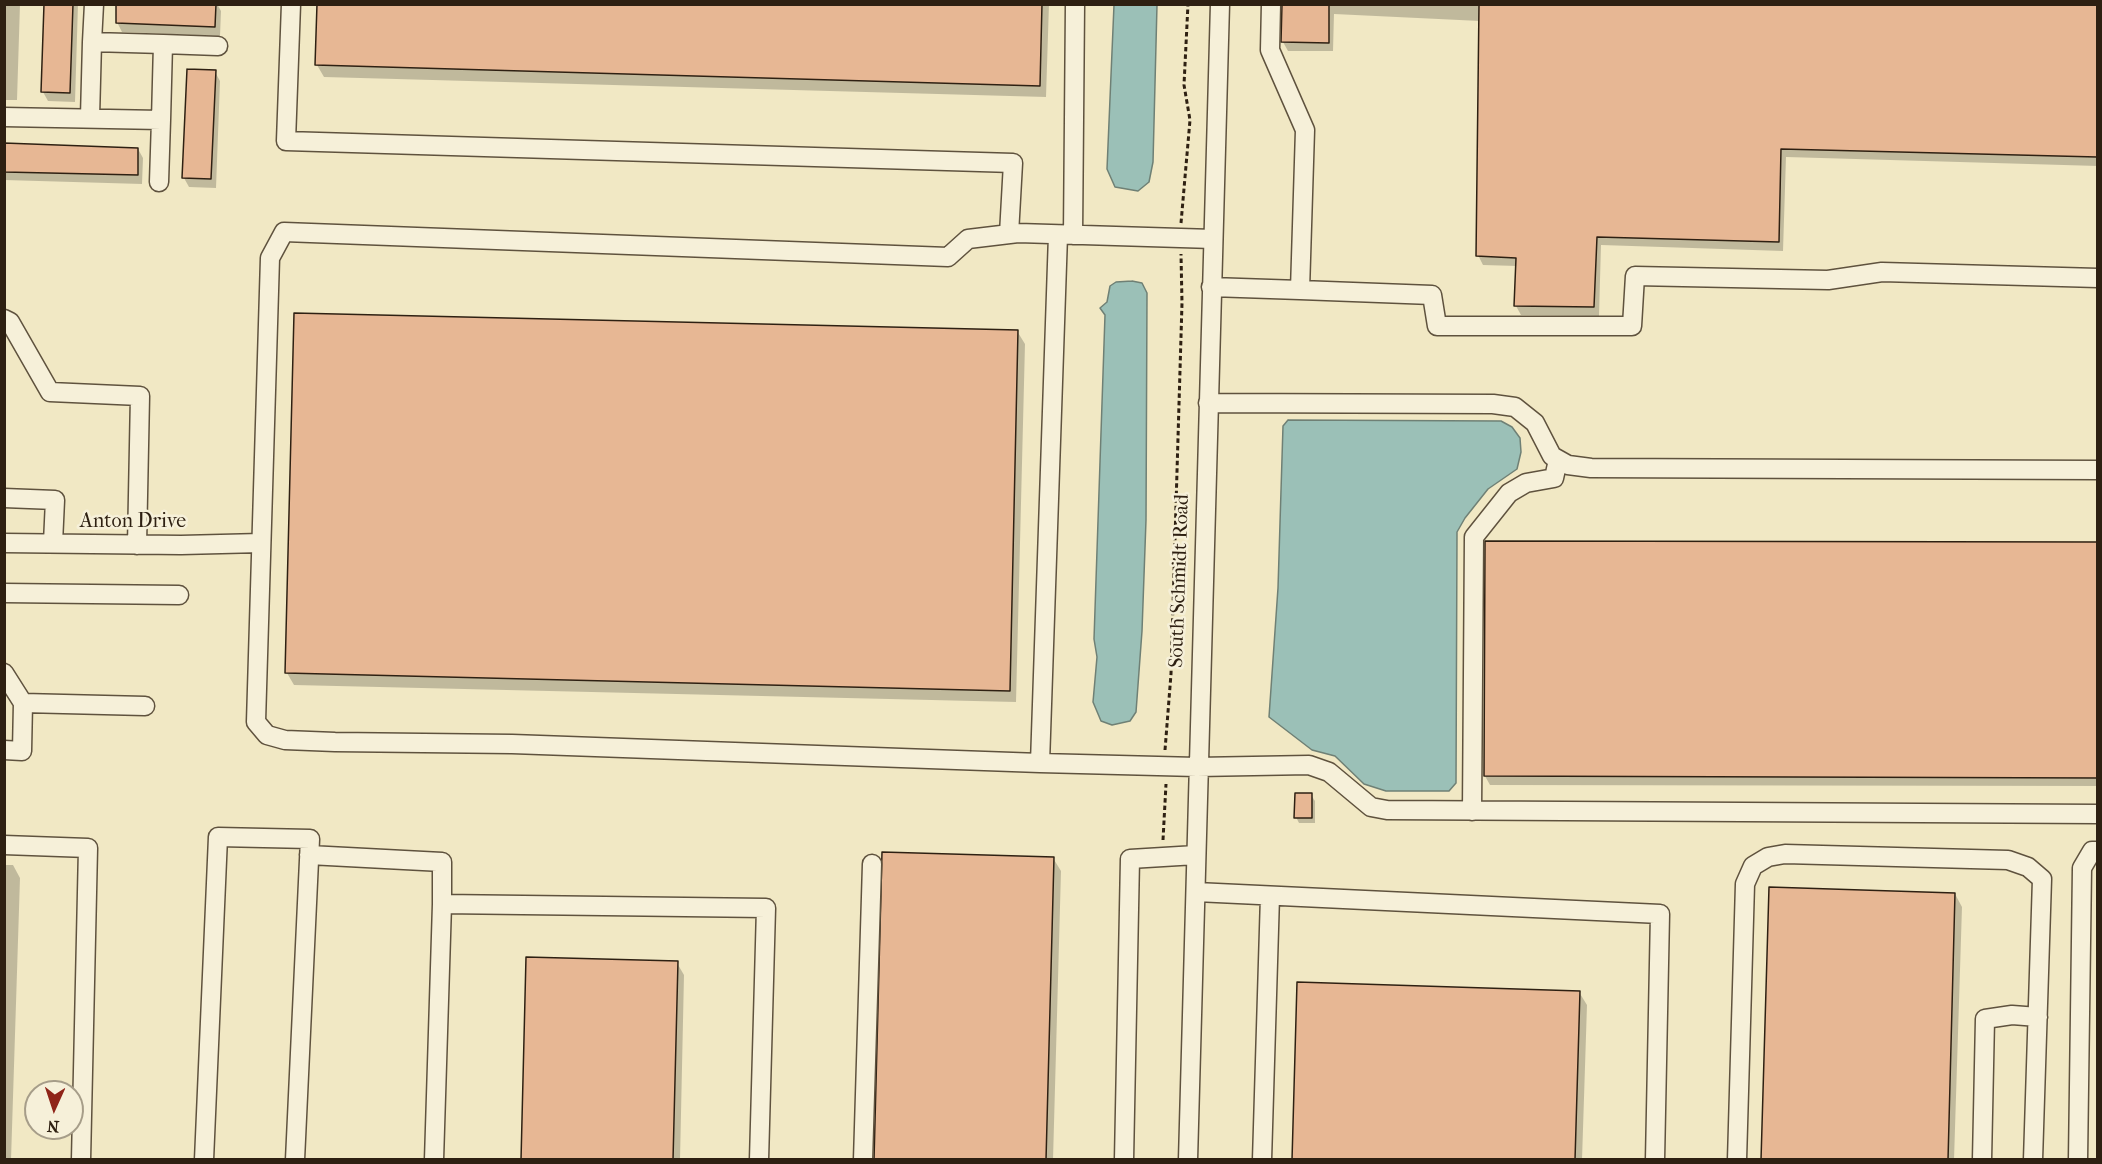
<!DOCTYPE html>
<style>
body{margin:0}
#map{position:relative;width:2102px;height:1164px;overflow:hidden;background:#f1e8c4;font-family:"IM FELL French Canon",serif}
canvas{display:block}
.frame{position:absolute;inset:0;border:6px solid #2e2012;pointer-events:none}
.north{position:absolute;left:24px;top:1080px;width:60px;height:60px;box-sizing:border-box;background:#f6f0d9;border:2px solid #a69d89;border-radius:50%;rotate:183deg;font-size:16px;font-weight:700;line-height:24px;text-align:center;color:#2e2012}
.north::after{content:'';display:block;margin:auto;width:21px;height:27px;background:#8f2418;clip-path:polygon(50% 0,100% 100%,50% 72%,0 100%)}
</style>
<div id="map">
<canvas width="2102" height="1164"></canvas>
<div class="frame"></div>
<div class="north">N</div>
</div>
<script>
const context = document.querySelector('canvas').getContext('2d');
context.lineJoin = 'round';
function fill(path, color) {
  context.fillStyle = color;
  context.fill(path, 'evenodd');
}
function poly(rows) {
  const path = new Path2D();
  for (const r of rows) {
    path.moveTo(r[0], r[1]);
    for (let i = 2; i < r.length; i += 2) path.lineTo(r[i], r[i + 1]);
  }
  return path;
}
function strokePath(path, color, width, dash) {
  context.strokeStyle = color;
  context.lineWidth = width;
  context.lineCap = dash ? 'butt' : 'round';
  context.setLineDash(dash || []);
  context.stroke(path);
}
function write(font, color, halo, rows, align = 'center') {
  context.font = font + ' "IM FELL French Canon",serif';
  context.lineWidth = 5;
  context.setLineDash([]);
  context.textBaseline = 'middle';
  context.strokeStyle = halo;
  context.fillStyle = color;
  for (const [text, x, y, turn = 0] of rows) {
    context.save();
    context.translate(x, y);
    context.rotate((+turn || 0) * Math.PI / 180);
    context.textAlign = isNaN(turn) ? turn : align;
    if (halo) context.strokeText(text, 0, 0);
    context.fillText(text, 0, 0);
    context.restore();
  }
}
const water = poly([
 [1114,5,1157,5,1153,162,1149,182,1138,191,1115,187,1107,169,1114,5],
 [1132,281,1142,283,1147,293,1146,520,1142,631,1136,712,1130,721,1112,725,1101,721,1093,702,1097,657,1094,639,1105,315,1100,308,1107,302,1110,286,1116,282,1132,281],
 [1288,420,1501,421,1512,427,1520,438,1521,452,1517,469,1488,489,1465,518,1457,532,1456,783,1449,791,1386,791,1364,784,1335,756,1312,750,1269,717,1278,588,1283,426,1288,420]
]);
const shadow = poly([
 [4,4,20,4,17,100,4,100],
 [45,4,78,4,75,102,48,101,43,92],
 [118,4,217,4,221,11,220,36,122,32,117,22],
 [319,4,1049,4,1046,97,324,77,317,65],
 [1283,4,2098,4,2098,166,1786,157,1783,251,1601,245,1599,316,1521,315,1516,306,1517,266,1483,265,1478,255,1480,21,1334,14,1333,51,1288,51,1283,42],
 [215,72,220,81,216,188,189,187,184,178],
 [4,145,138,149,143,158,142,184,4,180],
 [1017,331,1025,344,1016,702,294,685,287,673],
 [1487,542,2098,543,2098,786,1490,785,1485,776],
 [1311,795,1315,801,1315,823,1299,823,1296,817],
 [1053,858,1061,871,1053,1160,875,1160],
 [4,865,13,865,20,878,11,1160,4,1160],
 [1955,894,1962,907,1954,1160,1763,1160],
 [677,963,684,975,680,1160,523,1160],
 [1579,992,1587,1005,1582,1160,1293,1160]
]);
const building = poly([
 [44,4,73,4,70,93,41,92,44,4],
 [116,4,216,4,215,27,116,23,116,4],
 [317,4,1042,4,1040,86,315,65,317,4],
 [1282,4,1329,4,1329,43,1281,42,1282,4],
 [1479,4,2097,4,2097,157,1781,149,1779,242,1597,237,1594,307,1514,306,1516,258,1476,256,1479,4],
 [187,69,216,70,211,179,182,178,187,69],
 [4,143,138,148,138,175,4,172,4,143],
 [294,313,1018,330,1010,691,285,673,294,313],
 [1485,541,2097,542,2097,778,1484,776,1485,541],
 [1295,793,1312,793,1312,818,1294,818,1295,793],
 [882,852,1054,857,1046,1160,874,1160,882,852],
 [1769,887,1955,893,1948,1160,1761,1160,1769,887],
 [526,957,678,961,673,1160,521,1160,526,957],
 [1297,982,1580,991,1575,1160,1292,1160,1297,982]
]);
const path = poly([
 [1181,223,1190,120,1184,85,1188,4],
 [1165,750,1171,674,1182,303,1181,254],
 [1163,840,1166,784]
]);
const minor = poly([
 [291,4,286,141,1013,163,1009,234],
 [1271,4,1270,50,1305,130,1300,290,1432,295,1437,326,1632,326,1635,276,1828,280,1882,272,2098,278],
 [92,42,94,4],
 [163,44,218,46],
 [4,117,161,120,163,44,92,42,90,117],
 [159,182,161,120],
 [1058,235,1040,763,1197,767,1309,765,1329,772,1371,807,1387,810,2098,814],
 [1073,235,1075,4],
 [1211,287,1300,290],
 [4,319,10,322,50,392,140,396,137,545],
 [1208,403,1493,404,1515,407,1535,423,1552,456,1568,465,1591,468,2098,470],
 [4,498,55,500,53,543],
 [4,543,181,545,261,543],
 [4,593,179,595],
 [4,673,23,703,145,706],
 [4,750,22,751,23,703],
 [1040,763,512,744,335,742,285,740,267,735,256,722,270,258,284,232,948,257,968,239,1018,233,1213,239],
 [1472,811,1474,537,1509,493,1526,483,1554,478,1558,460],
 [4,845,88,848,81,1160],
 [309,855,442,862,442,904],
 [1196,892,1660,914,1655,1160],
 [204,1160,218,837,310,839,295,1160],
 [434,1160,442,904,766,908,759,1160],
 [863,1160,872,864],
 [1124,1160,1130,859,1196,855],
 [1188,1160,1220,4],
 [1262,1160,1270,896],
 [1737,1160,1745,884,1753,866,1768,857,1785,854,2008,860,2028,867,2042,879,2033,1160],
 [1982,1160,1985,1019,2012,1015,2038,1017],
 [2078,1160,2082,868,2092,851,2098,851]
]);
const streetNames = [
 ["Anton Drive",133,522],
 ["South Schmidt Road",1180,581,-88]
];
fill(water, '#9bc0b7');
strokePath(water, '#6f8075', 1.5);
fill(shadow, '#0003');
fill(building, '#e7b794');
strokePath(building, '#2e2012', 1.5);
strokePath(minor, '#5f523e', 21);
strokePath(path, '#2e2012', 3, [4.5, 3]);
strokePath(minor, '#f6f0d9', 18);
write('20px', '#2e2012', '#f6f0d9', streetNames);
</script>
